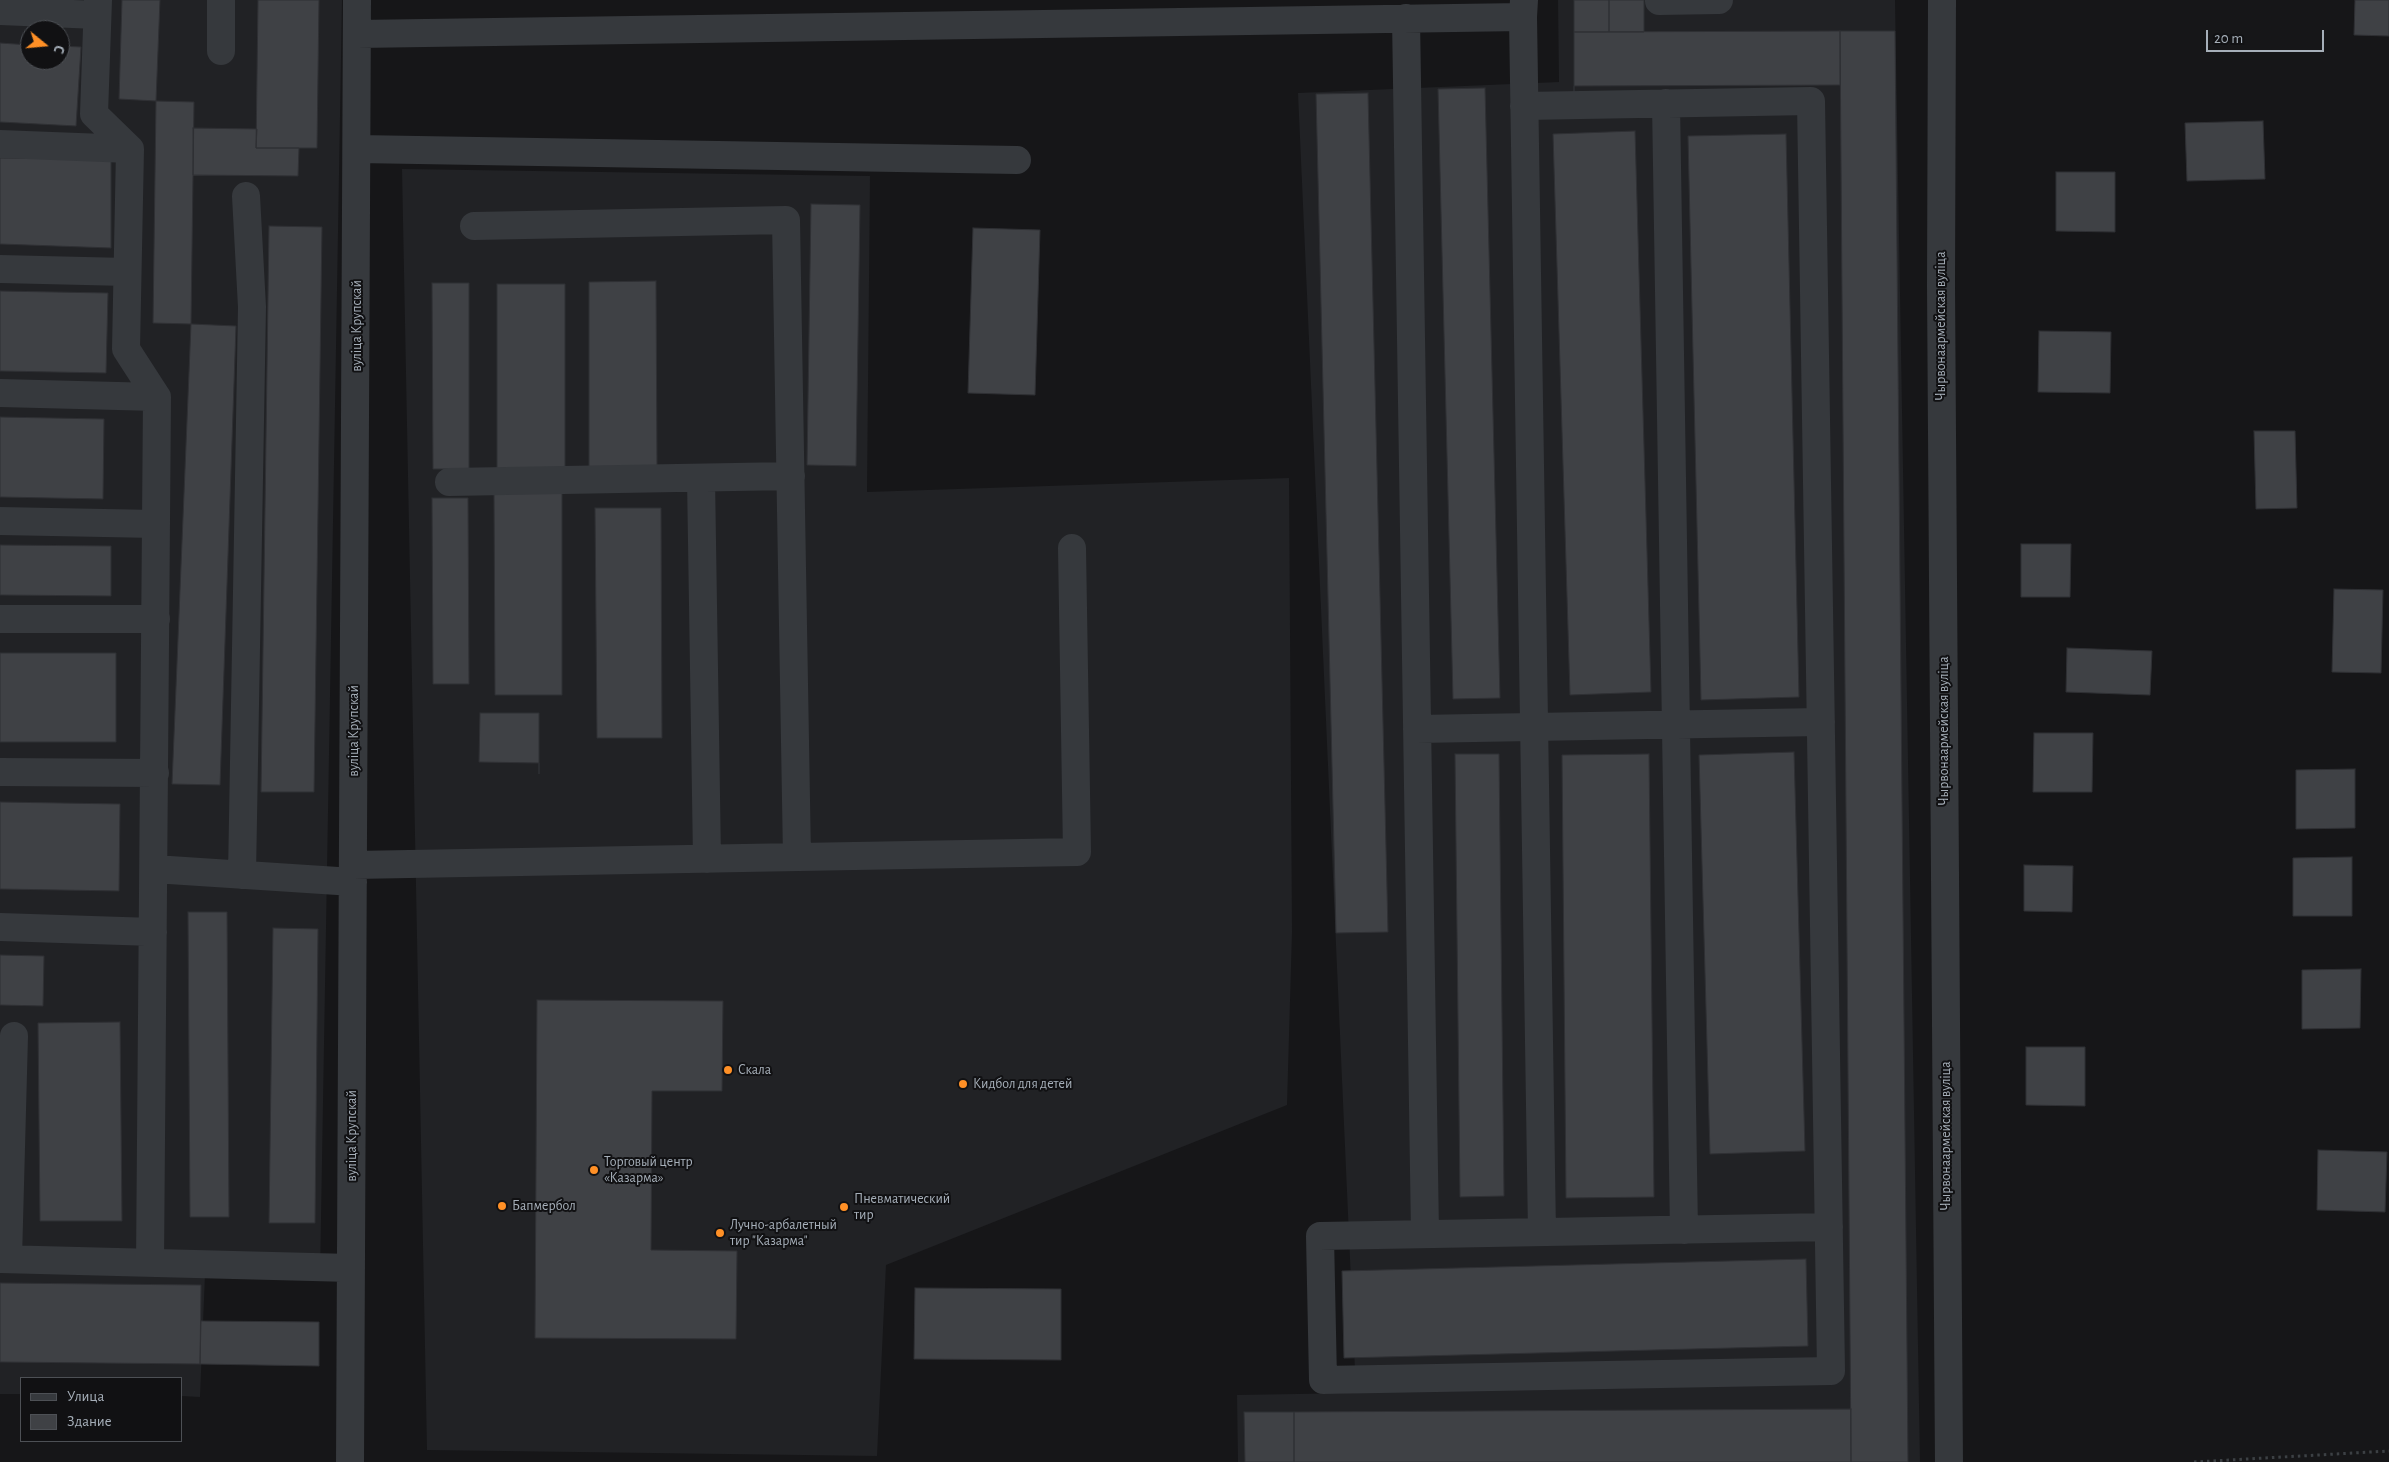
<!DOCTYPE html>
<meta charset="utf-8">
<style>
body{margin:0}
#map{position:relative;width:2389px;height:1462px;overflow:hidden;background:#161618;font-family:"Alegreya Sans",sans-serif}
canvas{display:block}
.legend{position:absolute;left:20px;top:1377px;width:162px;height:65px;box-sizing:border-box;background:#111113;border:1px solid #4d5055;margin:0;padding:6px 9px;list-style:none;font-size:15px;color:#a6afb9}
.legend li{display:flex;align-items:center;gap:10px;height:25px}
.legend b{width:25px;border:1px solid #4d5055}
.north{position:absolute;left:20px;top:20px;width:50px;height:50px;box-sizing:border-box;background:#111113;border:1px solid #4d5055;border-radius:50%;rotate:107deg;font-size:14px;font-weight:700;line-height:20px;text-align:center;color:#a6afb9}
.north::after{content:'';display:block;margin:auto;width:18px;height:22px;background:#ff9026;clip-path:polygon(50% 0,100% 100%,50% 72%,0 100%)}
.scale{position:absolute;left:2206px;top:30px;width:118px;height:22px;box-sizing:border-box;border:2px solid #a6afb9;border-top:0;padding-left:6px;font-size:15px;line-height:18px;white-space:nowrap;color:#a6afb9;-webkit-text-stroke:4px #111113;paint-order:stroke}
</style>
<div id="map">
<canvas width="2389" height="1462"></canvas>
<ul class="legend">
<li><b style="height:6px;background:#36393d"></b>Улица</li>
<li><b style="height:14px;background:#3f4145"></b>Здание</li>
</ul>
<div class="north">С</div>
<div class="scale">20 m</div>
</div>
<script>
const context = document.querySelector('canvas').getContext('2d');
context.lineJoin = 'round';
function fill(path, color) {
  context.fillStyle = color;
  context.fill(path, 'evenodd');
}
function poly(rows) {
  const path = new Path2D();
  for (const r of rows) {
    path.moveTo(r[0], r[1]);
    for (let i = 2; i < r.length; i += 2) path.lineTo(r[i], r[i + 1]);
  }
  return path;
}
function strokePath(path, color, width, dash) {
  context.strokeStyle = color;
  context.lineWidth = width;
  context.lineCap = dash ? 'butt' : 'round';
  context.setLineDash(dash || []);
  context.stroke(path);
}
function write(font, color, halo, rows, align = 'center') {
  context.font = font + ' "Alegreya Sans",sans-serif';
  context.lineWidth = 4;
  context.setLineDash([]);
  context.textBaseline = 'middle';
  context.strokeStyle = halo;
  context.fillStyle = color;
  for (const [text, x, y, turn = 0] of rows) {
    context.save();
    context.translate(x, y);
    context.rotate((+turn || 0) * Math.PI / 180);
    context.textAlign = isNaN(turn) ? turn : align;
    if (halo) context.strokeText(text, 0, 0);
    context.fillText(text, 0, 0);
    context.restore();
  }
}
const built = poly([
 [0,0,342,0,320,1276,205,1275,200,1397,181,1396,181,1378,21,1378,21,1394,0,1394],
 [30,30,60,30,60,60,30,60],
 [1558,0,1895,0,1920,1462,1238,1462,1237,1395,1356,1393,1298,93,1559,82],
 [402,169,870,176,867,492,1289,478,1292,932,1287,1105,886,1265,877,1456,427,1450]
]);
const building = poly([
 [122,0,160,0,156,101,119,99,122,0],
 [258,0,319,0,317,148,256,148,258,0],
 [1574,0,1609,0,1609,32,1574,32,1574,0],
 [1609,0,1644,0,1644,32,1609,32,1609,0],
 [2355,0,2389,0,2389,36,2354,35,2355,0],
 [1840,31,1895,31,1908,1462,1851,1462,1840,31],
 [1840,31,1840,85,1574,86,1574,95,1574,32,1840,31],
 [0,43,30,45,30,60,60,60,60,46,81,47,76,126,0,122,0,43],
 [1485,88,1500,698,1453,699,1438,89,1485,88],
 [1368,93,1388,932,1336,933,1316,94,1368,93],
 [156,101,194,102,191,324,153,323,156,101],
 [2263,121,2265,179,2187,181,2185,123,2263,121],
 [193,128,257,129,256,148,299,148,298,176,193,175,193,128],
 [1635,131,1651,692,1570,695,1553,134,1635,131],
 [1786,134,1799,697,1701,700,1688,136,1786,134],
 [0,158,111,159,111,248,0,244,0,158],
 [2056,172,2115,172,2115,232,2056,231,2056,172],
 [811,204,860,205,856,466,807,465,811,204],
 [269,226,322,227,314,792,261,792,269,226],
 [973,228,1040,230,1035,395,968,393,973,228],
 [656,281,657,468,589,468,589,282,656,281],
 [432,283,469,283,469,469,433,469,432,283],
 [497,284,565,284,565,471,497,470,497,284],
 [0,291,108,293,106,373,0,371,0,291],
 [191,324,236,326,220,785,172,784,191,324],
 [2039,331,2111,332,2110,393,2038,392,2039,331],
 [0,417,104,419,103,499,0,497,0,417],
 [2254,431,2295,431,2297,508,2256,509,2254,431],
 [494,492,562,492,562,695,495,695,494,492],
 [432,498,468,498,469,684,433,684,432,498],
 [595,508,661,508,662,738,597,738,595,508],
 [2021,544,2071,544,2070,597,2021,597,2021,544],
 [0,545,111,546,111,596,0,595,0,545],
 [2334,589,2383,590,2381,673,2332,672,2334,589],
 [2067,648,2152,651,2150,695,2066,692,2067,648],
 [0,653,116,653,116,742,0,742,0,653],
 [480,713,539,713,539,774,539,763,479,762,480,713],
 [2034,733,2093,733,2092,792,2033,792,2034,733],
 [1794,752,1805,1151,1710,1154,1699,755,1794,752],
 [1455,754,1499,754,1504,1196,1460,1197,1455,754],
 [1649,754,1654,1197,1566,1198,1562,755,1649,754],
 [2355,769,2355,828,2296,829,2296,770,2355,769],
 [0,802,120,804,119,891,0,889,0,802],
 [2352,857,2352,916,2293,916,2293,858,2352,857],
 [2024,865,2073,866,2072,912,2024,911,2024,865],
 [188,912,227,912,229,1217,190,1217,188,912],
 [273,928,318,929,315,1223,269,1223,273,928],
 [0,955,44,956,43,1006,0,1005,0,955],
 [2361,969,2360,1028,2302,1029,2302,970,2361,969],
 [537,1000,723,1001,722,1091,652,1091,651,1250,737,1251,736,1339,535,1338,537,1000],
 [120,1022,122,1221,40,1221,38,1023,120,1022],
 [2026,1047,2085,1047,2085,1106,2026,1105,2026,1047],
 [2318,1150,2387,1152,2385,1212,2317,1210,2318,1150],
 [1806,1259,1808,1346,1344,1358,1342,1271,1806,1259],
 [0,1283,201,1285,200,1364,0,1362,0,1283],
 [915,1288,1061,1289,1061,1360,914,1359,915,1288],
 [201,1321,319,1322,319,1366,200,1364,201,1321],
 [1851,1409,1851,1462,1294,1462,1294,1412,1851,1409],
 [1244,1412,1294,1412,1294,1462,1245,1462,1244,1412]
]);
const path = poly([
 [2194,1462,2389,1451]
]);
const minor = poly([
 [98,0,94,114,130,149,126,349,157,397,150,1263],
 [221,0,221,51],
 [1524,0,1523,17,1542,1232],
 [1942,0,1941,286,1949,1462],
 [1659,1,1719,0],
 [0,11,97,15],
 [1406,18,1425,1234],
 [357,34,1523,17],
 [1666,103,1684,1230],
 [1524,106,1811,101,1831,1371,1323,1380,1320,1236,1829,1227],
 [0,144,130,149],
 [358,149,1017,160],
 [474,226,786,220,797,857],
 [0,269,127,272],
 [0,393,157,397],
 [701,478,707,859],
 [449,482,791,476],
 [0,521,156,524],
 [0,619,156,619],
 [1417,729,1821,722],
 [0,772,155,773],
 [354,865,1077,852,1072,548],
 [154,869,353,882],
 [242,875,252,307,246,196],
 [0,927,153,932],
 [0,1259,351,1268],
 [8,1259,14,1036],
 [350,1462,357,0]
]);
const markers = [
 [728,1070,5,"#ff9026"],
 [963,1084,5,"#ff9026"],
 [594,1170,5,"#ff9026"],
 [502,1206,5,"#ff9026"],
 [844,1207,5,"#ff9026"],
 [720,1233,5,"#ff9026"]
];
const streetNames = [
 ["вуліца Крупскай",357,326,-90],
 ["Чырвонаармейская вуліца",1941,326,-90],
 ["вуліца Крупскай",354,731,-90],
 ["Чырвонаармейская вуліца",1944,731,-90],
 ["вуліца Крупскай",352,1136,-90],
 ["Чырвонаармейская вуліца",1946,1136,-90]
];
const poiNames = [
 ["Скала",738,1070],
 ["Кидбол для детей",973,1084],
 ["Торговый центр",604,1162],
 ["«Казарма»",604,1178],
 ["Пневматический",854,1199],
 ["тир",854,1215],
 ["Бапмербол",512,1206],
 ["Лучно-арбалетный",730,1225],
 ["тир \"Казарма\"",730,1241]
];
fill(built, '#212225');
fill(building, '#3f4145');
strokePath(building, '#2f3034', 1);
strokePath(path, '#3c4044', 3, [2.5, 4]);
strokePath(minor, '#36393d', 28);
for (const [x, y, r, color] of markers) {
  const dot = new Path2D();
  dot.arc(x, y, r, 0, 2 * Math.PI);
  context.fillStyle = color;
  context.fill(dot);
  strokePath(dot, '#111113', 2);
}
write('14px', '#a6afb9', '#111113', streetNames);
write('14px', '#a6afb9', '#111113', poiNames, 'left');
</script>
